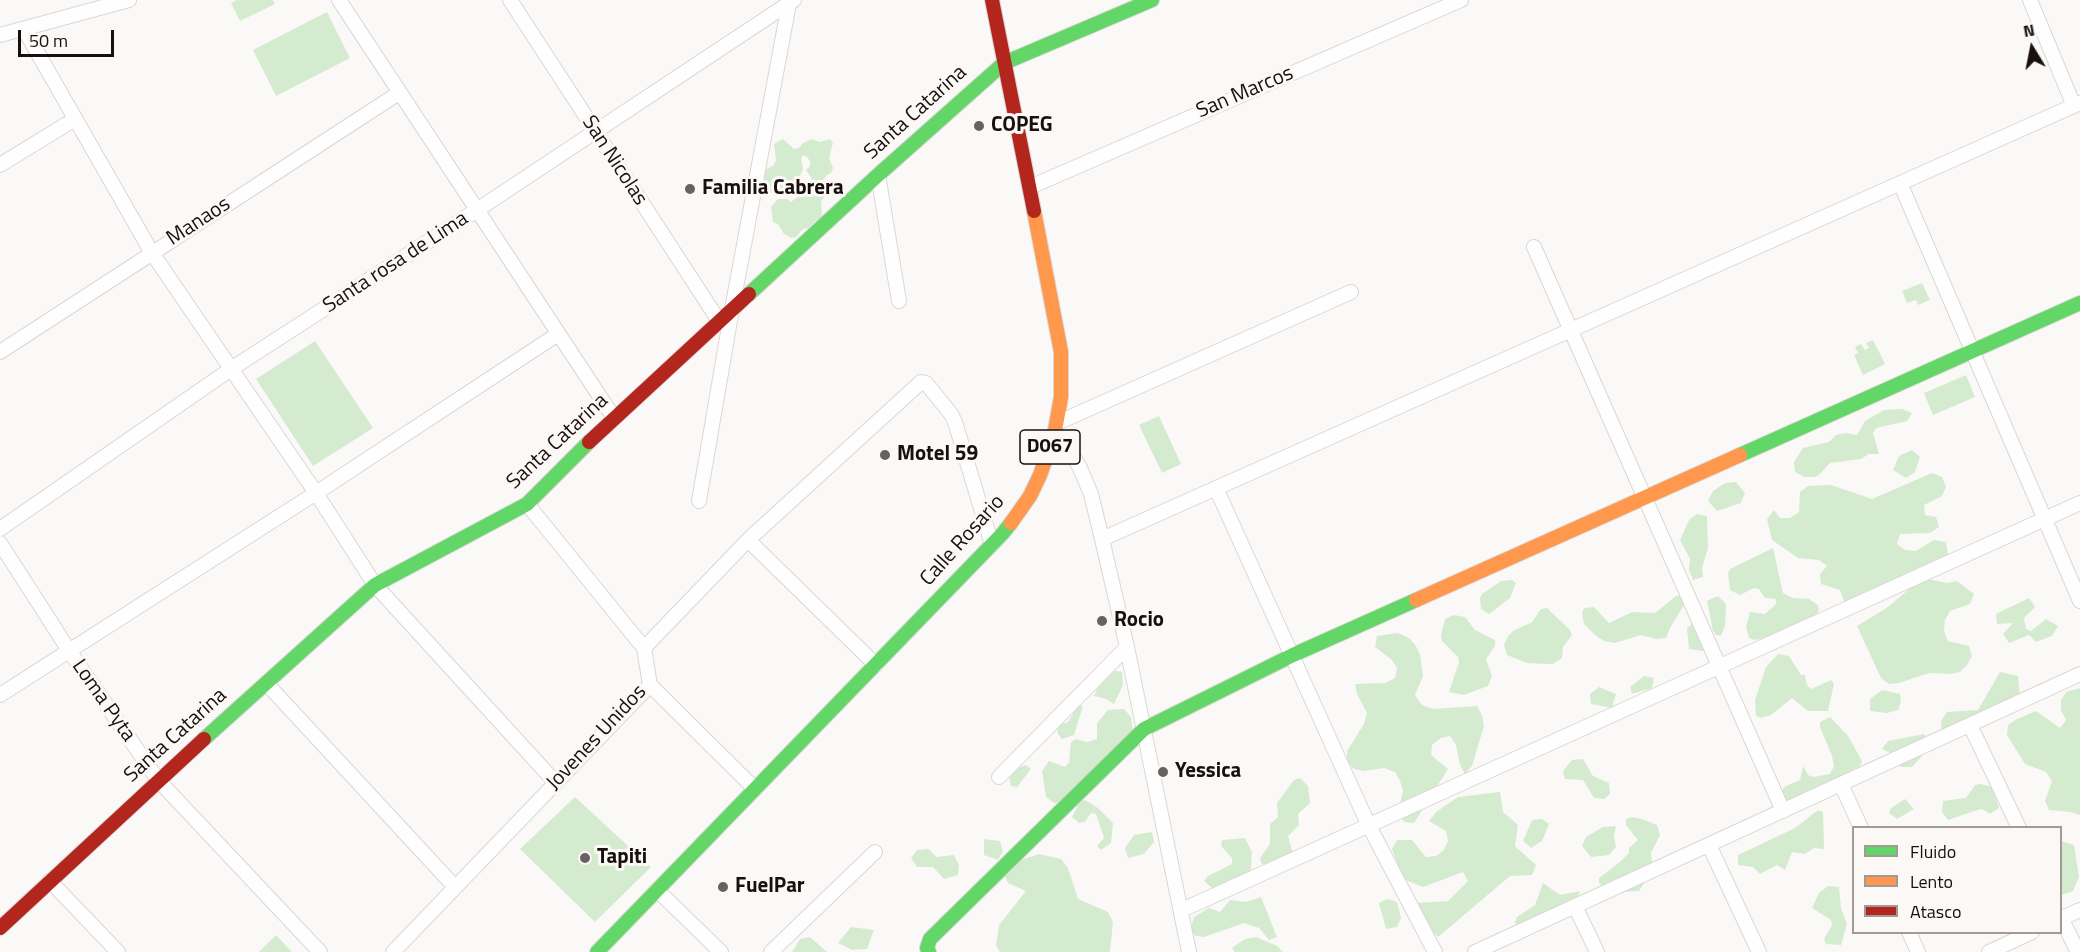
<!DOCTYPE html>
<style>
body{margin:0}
#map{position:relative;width:2080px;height:952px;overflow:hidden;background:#fbf9f7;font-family:"Titillium Web",sans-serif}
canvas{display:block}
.legend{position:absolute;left:1852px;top:826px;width:210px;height:108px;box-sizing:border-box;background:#fcf8f6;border:2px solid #a09b99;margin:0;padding:8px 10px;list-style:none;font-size:18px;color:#17100e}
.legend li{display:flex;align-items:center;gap:12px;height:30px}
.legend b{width:30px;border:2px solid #a09b99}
.north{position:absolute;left:2002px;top:18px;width:60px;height:60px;-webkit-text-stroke:4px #fcf8f6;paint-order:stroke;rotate:350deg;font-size:16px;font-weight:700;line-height:24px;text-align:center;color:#17100e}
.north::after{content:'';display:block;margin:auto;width:21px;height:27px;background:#17100e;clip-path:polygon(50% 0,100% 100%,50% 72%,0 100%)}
.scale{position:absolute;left:18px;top:30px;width:96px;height:27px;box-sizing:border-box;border:3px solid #17100e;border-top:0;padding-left:8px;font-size:18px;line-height:21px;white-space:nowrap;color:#17100e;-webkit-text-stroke:4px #fcf8f6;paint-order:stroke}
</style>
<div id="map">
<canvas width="2080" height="952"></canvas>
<ul class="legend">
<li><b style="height:8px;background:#63d668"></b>Fluido</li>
<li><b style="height:8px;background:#ff974d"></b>Lento</li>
<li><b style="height:8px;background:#b3261e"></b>Atasco</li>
</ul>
<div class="north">N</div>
<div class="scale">50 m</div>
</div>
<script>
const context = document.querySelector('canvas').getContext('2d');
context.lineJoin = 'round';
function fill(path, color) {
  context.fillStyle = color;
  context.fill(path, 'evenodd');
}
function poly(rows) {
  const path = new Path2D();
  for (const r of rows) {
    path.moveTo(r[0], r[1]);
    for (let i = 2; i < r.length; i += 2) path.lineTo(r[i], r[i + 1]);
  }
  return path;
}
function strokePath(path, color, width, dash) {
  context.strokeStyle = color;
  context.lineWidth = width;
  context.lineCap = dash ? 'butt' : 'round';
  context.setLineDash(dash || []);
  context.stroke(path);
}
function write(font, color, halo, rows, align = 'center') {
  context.font = font + ' "Titillium Web",sans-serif';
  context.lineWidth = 6;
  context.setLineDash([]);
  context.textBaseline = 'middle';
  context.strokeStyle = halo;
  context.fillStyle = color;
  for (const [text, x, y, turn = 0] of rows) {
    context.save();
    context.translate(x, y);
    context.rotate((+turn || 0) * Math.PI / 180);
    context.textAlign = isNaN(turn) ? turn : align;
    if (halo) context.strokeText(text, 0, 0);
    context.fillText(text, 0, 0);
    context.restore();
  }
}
const green = poly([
 [237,0,273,0,275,4,240,21,231,3],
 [327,12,350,58,276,96,253,50],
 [783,139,794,149,799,148,802,144,811,139,820,142,830,139,833,143,829,158,833,168,831,173,827,175,820,184,824,197,821,201,822,216,808,228,803,229,796,237,791,238,784,234,778,224,773,222,771,207,778,199,787,199,791,202,799,196,797,191,799,187,812,179,806,170,810,166,810,161,807,157,803,155,801,159,803,169,799,178,781,191,770,193,765,191,762,186,763,175,765,170,774,165,776,160,774,144],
 [1922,283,1930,300,1918,305,1916,300,1907,303,1902,291],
 [1873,340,1885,364,1863,375,1854,355,1858,353,1855,347,1861,344,1865,350,1869,348,1866,343],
 [315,341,373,428,313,466,256,379],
 [1966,375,1975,397,1933,415,1924,393],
 [1902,409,1912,413,1907,421,1876,428,1873,433,1879,454,1869,454,1861,459,1830,463,1819,475,1814,477,1804,477,1795,472,1794,462,1803,448,1829,442,1836,435,1846,433,1857,435,1865,421,1884,410],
 [1159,416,1181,464,1162,473,1139,425],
 [1912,450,1920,457,1915,472,1906,478,1893,470,1899,456],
 [1932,473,1942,477,1946,487,1942,496,1924,505,1925,515,1936,517,1939,527,1930,533,1900,534,1897,544,1905,550,1916,551,1934,540,1946,542,1948,554,1945,564,1847,609,1840,590,1821,584,1820,574,1827,566,1819,560,1798,558,1772,540,1767,519,1774,510,1780,518,1790,518,1799,512,1800,492,1808,486,1831,485,1872,499],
 [1736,482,1745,493,1741,503,1717,511,1708,501,1713,491,1725,483],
 [1697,514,1707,516,1708,548,1702,568,1703,577,1693,580,1689,570,1690,559,1680,540,1689,520],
 [1773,548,1783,593,1793,598,1809,599,1818,605,1819,610,1813,620,1793,632,1755,640,1749,638,1746,627,1750,612,1765,614,1776,604,1776,599,1765,598,1759,589,1754,588,1740,595,1730,590,1728,574,1730,569],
 [1922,578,1947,583,1957,581,1974,594,1970,604,1950,611,1945,620,1944,631,1948,641,1969,646,1972,656,1967,665,1960,672,1950,674,1929,673,1899,683,1889,684,1881,678,1857,626,1888,607],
 [1512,580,1516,583,1510,598,1489,614,1481,609,1480,598,1482,594,1501,581],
 [1676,596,1681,596,1685,600,1684,605,1670,628,1666,638,1656,639,1641,635,1615,643,1604,641,1595,635,1584,624,1582,613,1584,608,1594,607,1609,623,1632,612,1655,613],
 [1718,596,1726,604,1725,626,1721,636,1716,635,1713,631,1707,601],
 [2029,598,2035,607,2024,618,2026,629,2031,631,2046,619,2058,626,2052,636,2036,642,2029,635,2009,643,2003,634,2013,623,1997,624,1996,614],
 [1547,608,1570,630,1572,635,1563,647,1562,658,1553,664,1548,664,1527,663,1507,655,1504,645,1508,636,1513,631,1532,622,1541,609],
 [1454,615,1465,617,1475,630,1495,640,1495,646,1486,659,1492,676,1488,686,1464,695,1449,692,1459,662,1458,657,1442,641,1441,635,1445,619],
 [1694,622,1708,641,1703,651,1689,649,1687,628],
 [1398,633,1409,638,1416,646,1420,655,1423,676,1415,695,1422,705,1433,709,1477,706,1482,715,1484,726,1472,766,1465,774,1460,765,1456,745,1450,736,1441,738,1432,745,1431,755,1448,769,1414,823,1404,822,1398,813,1403,791,1400,781,1395,772,1384,768,1364,771,1354,769,1347,761,1347,751,1364,724,1367,713,1357,694,1355,684,1385,683,1395,678,1397,668,1391,659,1375,647,1377,636],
 [1778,654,1789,656,1801,675,1805,675,1807,685,1811,689,1831,680,1834,684,1828,711,1808,711,1792,698,1771,715,1761,718,1756,716,1755,700,1766,667],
 [1115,671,1122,672,1123,685,1114,704,1106,699,1094,696,1099,685],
 [2000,672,2018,676,2020,697,1987,726,1942,736,1941,721,1947,712,1978,710],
 [1644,676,1654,678,1652,688,1632,694,1630,687],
 [1599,687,1616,694,1612,708,1591,704,1590,694],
 [2080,688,2080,815,2071,812,2049,810,2045,801,2052,781,2046,772,2025,764,2007,735,2008,725,2017,719,2036,711,2060,728,2066,720,2061,710,2061,700,2066,692],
 [1882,690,1900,694,1901,702,1898,710,1887,713,1870,711,1870,699],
 [1078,706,1083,706,1074,735,1062,739,1058,734,1057,726,1068,722],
 [1124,709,1131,717,1134,739,1076,801,1054,803,1046,797,1042,771,1049,761,1065,767,1069,763,1071,742,1076,739,1087,742,1097,739,1097,723,1108,710],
 [1830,717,1848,736,1862,761,1860,766,1842,775,1818,796,1783,805,1779,796,1784,787,1800,780,1803,766,1808,775,1813,777,1830,774,1834,766,1832,756,1820,727,1820,722],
 [1924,734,1927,738,1922,756,1912,767,1901,767,1895,755,1882,749,1888,741],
 [1583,759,1593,776,1609,783,1610,794,1604,799,1594,798,1583,780,1565,779,1563,771,1572,760],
 [1026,765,1031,769,1017,787,1011,786,1008,771],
 [1300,778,1308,786,1310,803,1298,814,1299,825,1288,836,1294,857,1271,868,1261,863,1260,858,1270,844,1270,824,1278,817,1277,803,1294,780],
 [1981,784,1992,787,1999,808,1990,814,1982,809,1977,810,1948,820,1942,812,1943,801,1966,798,1975,785],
 [1500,792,1503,812,1518,825,1515,846,1536,865,1532,875,1510,876,1438,937,1416,914,1418,903,1448,901,1468,881,1463,872,1423,887,1403,879,1392,849,1397,840,1412,840,1426,857,1436,856,1444,850,1448,841,1446,831,1429,821,1436,812,1458,797],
 [575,797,651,867,595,922,520,849],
 [1905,799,1914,809,1897,819,1889,813,1891,808],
 [1085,800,1098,808,1113,823,1111,843,1101,850,1097,846,1104,838,1096,814,1091,813,1085,822,1079,823,1072,817,1080,802],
 [1818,810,1823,812,1824,849,1814,848,1805,854,1792,852,1785,870,1777,865,1760,874,1753,867,1738,865,1738,855,1795,828],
 [1632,817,1642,819,1657,825,1660,835,1651,853,1653,869,1639,891,1618,892,1608,890,1599,883,1599,878,1621,861,1629,853,1629,848,1638,840,1626,825,1626,819],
 [1542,819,1549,824,1542,841,1531,848,1523,841,1532,820],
 [1616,826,1614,837,1616,847,1609,855,1591,857,1582,846,1586,837,1603,827],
 [1152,832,1154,842,1144,854,1128,858,1125,848,1134,835],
 [1245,838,1252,852,1251,868,1244,882,1212,888,1204,881,1208,876,1232,864,1232,858,1221,846,1222,840],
 [984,839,1000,841,1003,851,998,860,984,855],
 [2061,841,2074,845,2079,877,2073,891,2061,895],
 [929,849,936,857,954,855,959,865,958,875,944,879,933,867,917,867,911,858,917,850],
 [1039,854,1061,859,1068,868,1078,899,1108,912,1113,922,1110,952,1000,952,996,946,999,925,1026,891,1008,883,1004,874,1009,864],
 [1543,883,1560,895,1580,891,1575,906,1519,931,1515,922,1517,917,1535,905],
 [1828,886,1839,887,1841,908,1847,924,1841,945,1826,944,1824,939,1832,925,1831,920,1812,908,1819,893],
 [1261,897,1277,937,1269,940,1259,928,1244,923,1204,937,1196,936,1192,933,1191,927,1194,917,1209,908,1220,912,1230,900,1246,902],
 [1387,899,1397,902,1401,918,1397,927,1386,929,1379,903],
 [851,927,874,930,867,949,852,950,838,943],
 [276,935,292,952,259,952],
 [810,937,827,952,792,952,800,939],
 [1256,937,1277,946,1283,952,1235,952,1232,948,1245,939]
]);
const street = poly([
 [339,0,614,418],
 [510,0,719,321],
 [2030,0,2074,106],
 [24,29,152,253,316,493,375,585,556,783],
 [0,35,129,0],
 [0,165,75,119],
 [878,175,899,301],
 [1900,183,2080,601],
 [1030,187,1461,0],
 [1534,247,1783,811],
 [0,352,399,93],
 [1057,423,1351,292],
 [1054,436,1073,456,1080,468,1091,494,1102,539,1127,647,1189,952],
 [1216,488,1369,826,1435,952],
 [699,501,732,309,789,4],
 [527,504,644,648,650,685],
 [0,529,231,369,477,210,794,0],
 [1102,539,2080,103],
 [748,540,876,665],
 [0,543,70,652,158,780,320,952],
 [644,648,748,540,921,382,926,383,951,414,955,422,992,545],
 [266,683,455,887],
 [650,685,755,789],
 [0,695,316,493,558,334],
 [1970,725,2019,828],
 [999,777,1127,647],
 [1841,784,1861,828],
 [1709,845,1759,952],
 [50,881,118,952],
 [657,890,721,952],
 [1575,906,1597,952],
 [1182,910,2080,503],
 [2060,916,2078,952],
 [2060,919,2080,910],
 [1909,932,1918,952],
 [393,952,650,685],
 [771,952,875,852],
 [1475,952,2080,674],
 [1989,952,2032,932]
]);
const fast = poly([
 [749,294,878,175,1004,63,1152,0],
 [1740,455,2080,303],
 [204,739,375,585,527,504,589,442],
 [597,952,1003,533,1011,523],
 [929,952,927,948,930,939,1144,729,1293,655,1416,600]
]);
const slow = poly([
 [1011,523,1030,496,1040,475,1054,436,1061,397,1061,352,1034,211],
 [1416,600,1740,455]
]);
const jam = poly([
 [992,0,1034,211],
 [589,442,749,294],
 [0,928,204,739]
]);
const markers = [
 [979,126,6,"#676260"],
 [690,189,6,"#676260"],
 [885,455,6,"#676260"],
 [1102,621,6,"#676260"],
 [1163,772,6,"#676260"],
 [585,858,6,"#676260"],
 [723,887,6,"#676260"]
];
const shields = [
 [1050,447,60]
];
const shieldNames = [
 ["D067",1050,447]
];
const streetNames = [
 ["San Marcos",1245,93,-23],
 ["Santa Catarina",916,113,-42],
 ["San Nicolas",614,161,57],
 ["Manaos",199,222,-33],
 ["Santa rosa de Lima",396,263,-33],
 ["Santa Catarina",558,442,-43],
 ["Calle Rosario",963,541,-48],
 ["Loma Pyta",103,701,55],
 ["Santa Catarina",176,736,-42],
 ["Jovenes Unidos",597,738,-47]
];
const poiNames = [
 ["COPEG",991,126],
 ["Familia Cabrera",702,189],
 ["Motel 59",897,455],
 ["Rocio",1114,621],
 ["Yessica",1175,772],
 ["Tapiti",597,858],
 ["FuelPar",735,887]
];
fill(green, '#d4ebd0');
strokePath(street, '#dbd6d4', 16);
strokePath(fast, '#dbd6d4', 16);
strokePath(slow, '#dbd6d4', 16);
strokePath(jam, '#dbd6d4', 16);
strokePath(street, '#fefefe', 14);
strokePath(fast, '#63d668', 14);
strokePath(slow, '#ff974d', 14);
strokePath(jam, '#b3261e', 14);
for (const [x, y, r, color] of markers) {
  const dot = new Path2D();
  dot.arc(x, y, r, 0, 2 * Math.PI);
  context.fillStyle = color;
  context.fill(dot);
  strokePath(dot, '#fcf8f6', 2);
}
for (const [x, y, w] of shields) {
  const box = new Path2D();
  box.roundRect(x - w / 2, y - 17, w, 34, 4.5);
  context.fillStyle = '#fcf8f6';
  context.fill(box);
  strokePath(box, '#17100e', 1.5);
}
write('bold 20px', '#17100e', null, shieldNames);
write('21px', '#17100e', '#fcf8f6', streetNames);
write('bold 21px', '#17100e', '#fcf8f6', poiNames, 'left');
</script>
